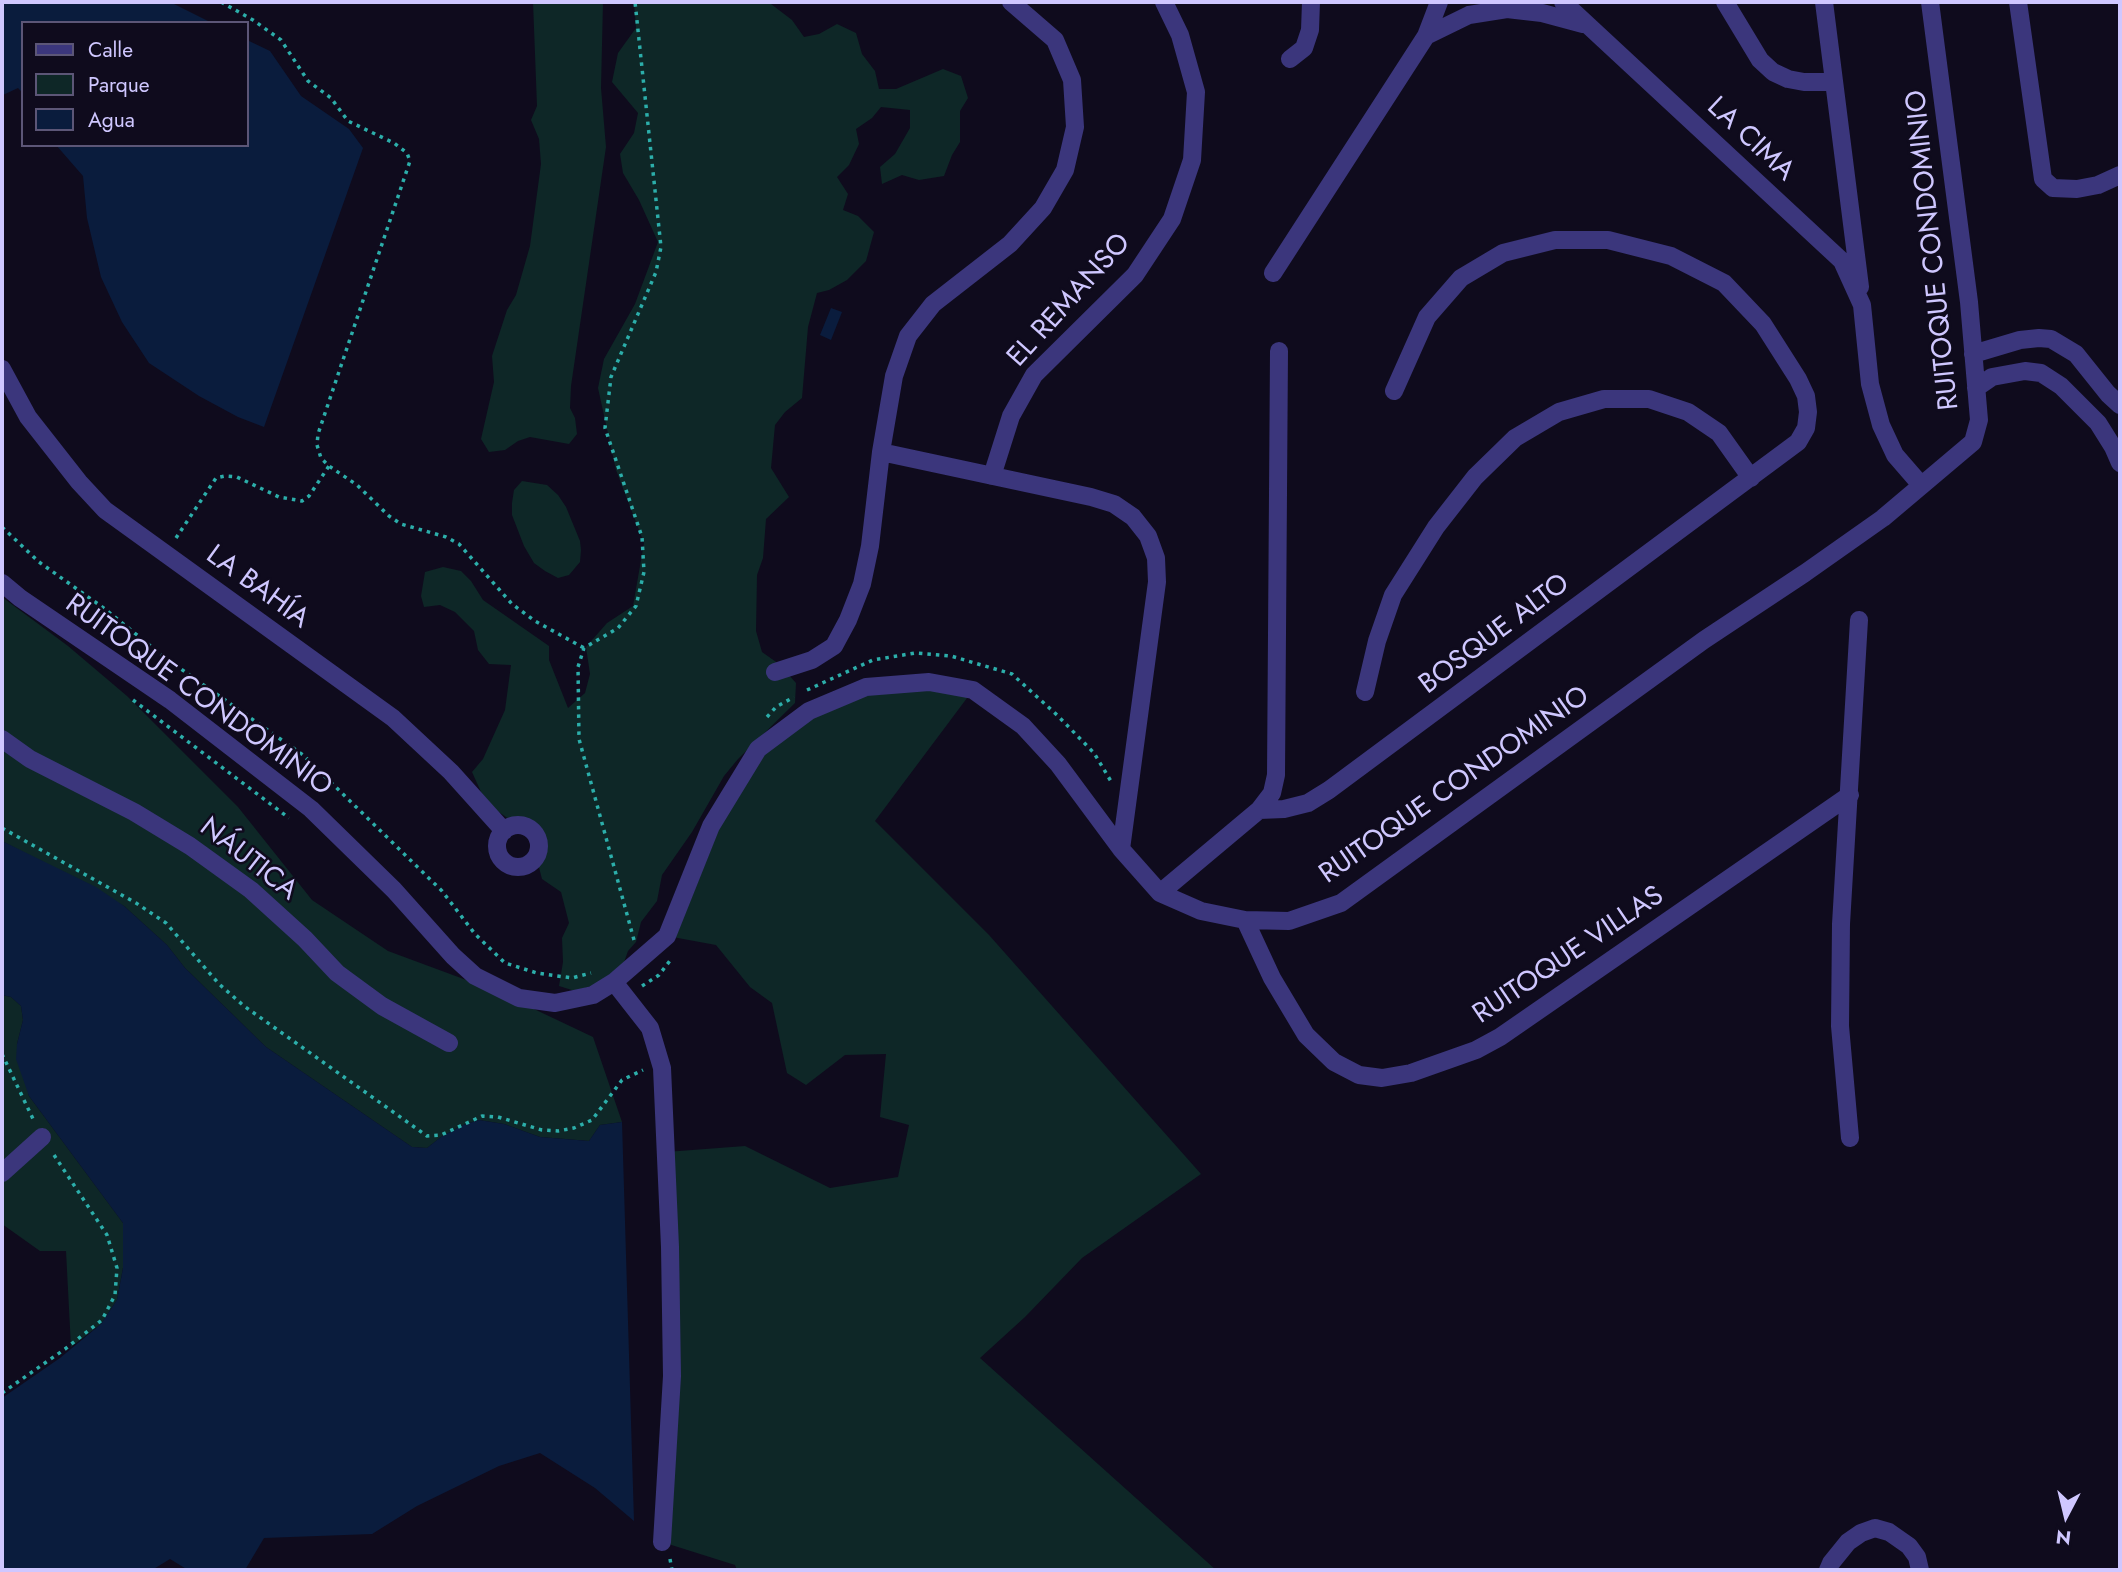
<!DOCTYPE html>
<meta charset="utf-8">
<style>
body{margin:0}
#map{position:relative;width:2122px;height:1572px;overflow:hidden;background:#0f0b1d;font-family:Jost,sans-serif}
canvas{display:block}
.frame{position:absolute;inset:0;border:4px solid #cfc7ff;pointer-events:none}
.legend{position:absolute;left:21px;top:21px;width:228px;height:126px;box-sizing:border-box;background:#0f0b1d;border:2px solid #5c5677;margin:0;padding:9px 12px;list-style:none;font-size:21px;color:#cfc7ff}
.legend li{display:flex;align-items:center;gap:14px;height:35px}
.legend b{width:35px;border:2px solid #5c5677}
.north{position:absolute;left:2031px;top:1481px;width:70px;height:70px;-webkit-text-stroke:5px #0f0b1d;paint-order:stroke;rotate:187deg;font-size:19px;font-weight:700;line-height:28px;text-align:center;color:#cfc7ff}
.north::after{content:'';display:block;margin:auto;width:24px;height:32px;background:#cfc7ff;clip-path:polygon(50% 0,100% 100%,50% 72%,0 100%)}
</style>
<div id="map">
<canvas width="2122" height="1572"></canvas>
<div class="frame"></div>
<ul class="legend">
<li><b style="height:9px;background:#3b367c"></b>Calle</li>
<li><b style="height:19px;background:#0e2727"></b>Parque</li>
<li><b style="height:19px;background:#0a1c3d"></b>Agua</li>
</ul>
<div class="north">N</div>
</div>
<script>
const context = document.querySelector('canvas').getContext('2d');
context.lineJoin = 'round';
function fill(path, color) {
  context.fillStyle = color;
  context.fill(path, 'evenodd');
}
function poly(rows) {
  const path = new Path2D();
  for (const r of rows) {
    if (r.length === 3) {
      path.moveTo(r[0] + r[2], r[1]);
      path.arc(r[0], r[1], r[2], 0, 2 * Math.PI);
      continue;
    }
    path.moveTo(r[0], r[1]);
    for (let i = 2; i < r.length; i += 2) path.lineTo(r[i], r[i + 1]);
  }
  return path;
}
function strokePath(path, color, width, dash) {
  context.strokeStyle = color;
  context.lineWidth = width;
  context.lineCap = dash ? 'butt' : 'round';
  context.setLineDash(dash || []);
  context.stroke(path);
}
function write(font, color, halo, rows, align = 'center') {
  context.font = font + ' Jost,sans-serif';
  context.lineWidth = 5;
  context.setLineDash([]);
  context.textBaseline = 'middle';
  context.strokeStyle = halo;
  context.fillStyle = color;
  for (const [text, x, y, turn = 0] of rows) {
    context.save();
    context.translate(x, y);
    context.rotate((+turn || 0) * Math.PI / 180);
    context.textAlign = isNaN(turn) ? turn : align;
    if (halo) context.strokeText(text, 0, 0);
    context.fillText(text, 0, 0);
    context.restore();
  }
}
const green = poly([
 [533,2,603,2,601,88,606,147,571,386,570,408,575,418,577,434,569,444,530,437,518,441,505,450,489,452,481,439,494,382,492,356,507,310,516,295,530,246,541,164,539,139,531,120,537,106],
 [634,2,672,4,674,2,772,2,771,4,792,20,804,37,819,34,837,24,856,33,862,54,875,71,879,89,896,89,943,69,961,76,968,98,960,111,960,142,952,155,944,176,919,180,902,175,882,184,880,167,895,154,910,128,910,110,881,107,872,118,856,129,859,144,849,165,837,177,848,194,843,210,858,216,874,232,866,261,847,280,829,290,817,293,808,327,802,398,785,412,775,425,771,468,789,497,766,519,763,558,757,575,756,631,762,652,779,664,796,683,795,703,738,759,724,776,692,832,662,875,657,901,641,922,636,942,628,951,622,968,602,983,575,991,559,986,563,962,562,938,569,923,561,892,542,879,534,848,526,831,486,803,472,772,483,759,505,710,511,665,489,664,478,650,474,631,455,612,440,605,424,607,421,596,425,572,443,567,461,571,471,581,483,600,549,646,549,660,568,708,585,693,590,674,586,647,607,623,633,606,644,543,616,470,598,388,604,359,635,304,658,242,639,200,623,173,620,154,634,133,638,113,612,82,618,53,636,28],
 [522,481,547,485,558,495,566,507,580,541,581,550,580,562,569,575,558,578,545,571,534,563,524,546,512,515,512,503,514,490],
 [2,597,68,646,127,696,238,807,312,900,388,951,496,991,593,1037,622,1122,600,1125,589,1141,540,1137,504,1124,479,1120,463,1125,441,1137,427,1148,412,1147,266,1047,185,968,167,945,124,906,2,841],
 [866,687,973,690,875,821,989,935,1201,1174,1082,1258,1025,1317,980,1358,1216,1570,737,1570,735,1565,662,1542,666,1152,745,1146,830,1188,898,1177,909,1125,880,1117,886,1054,845,1055,806,1085,787,1073,772,1003,750,987,716,945,667,936,687,891,758,749],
 [2,995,11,997,21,1006,23,1020,17,1044,29,1096,123,1223,123,1268,117,1300,101,1324,71,1347,66,1251,40,1251,2,1224]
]);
const water = poly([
 [2,2,170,2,212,23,23,23,23,93,18,88,3,95],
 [247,40,270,51,301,96,349,129,363,148,264,427,238,417,199,396,149,363,122,322,101,277,87,218,83,176,56,145,247,145],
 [831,308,842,312,831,340,820,335],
 [2,841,96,887,124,906,167,945,185,968,266,1047,412,1147,427,1148,441,1137,463,1125,479,1120,504,1124,540,1137,589,1141,600,1125,622,1122,634,1521,595,1488,540,1453,499,1466,417,1506,372,1534,264,1538,245,1570,188,1570,170,1559,152,1570,2,1570,2,1398,60,1358,101,1324,117,1300,123,1268,123,1223,29,1096,16,1059,17,1044,23,1020,21,1006,11,997,2,995]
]);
const path = poly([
 [221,2,253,20,281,40,308,81,331,98,348,121,394,143,407,153,410,161,318,434,317,445,321,458,329,466,357,485,389,516,401,524,446,537,459,544,512,604,535,621,584,648],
 [2,527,39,562,105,609,164,657,303,755,442,891,475,934,505,963,537,973,572,978,591,973],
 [176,538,216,478,225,476,237,477,279,497,302,501,309,496,329,466],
 [807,690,873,660,915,653,951,656,1012,674,1057,715,1094,753,1112,783],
 [133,700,289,818],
 [767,717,776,707,794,697],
 [2,828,136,903,166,923,219,984,244,1006,427,1136,441,1135,482,1116,498,1117,542,1130,558,1131,574,1128,592,1120,622,1080,643,1070],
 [634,940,579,739,578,667,584,648,618,628,636,606,644,572,642,537,605,428,611,377,656,272,661,247,635,2],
 [642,986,659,975,672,958],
 [2,1054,34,1121],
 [2,1393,65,1349,102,1320,115,1295,117,1268,107,1235,52,1152],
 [670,1559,672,1570]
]);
const minor = poly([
 [1563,2,1842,261,1862,305,1870,384,1881,425,1895,455,1921,485],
 [1725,2,1760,60,1773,72,1788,79,1804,82,1834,82],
 [1824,2,1860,287],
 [2018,2,2043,179,2053,188,2077,189,2098,185,2120,175],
 [1426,36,1469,15,1507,9,1542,13,1583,24],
 [1290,59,1304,48,1310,30,1311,2],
 [1273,273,1426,36,1439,2],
 [1973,354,2020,340,2039,338,2051,339,2076,354,2108,394,2120,405],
 [2,369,28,417,79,482,105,510,393,718,451,772,504,831],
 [1976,388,1992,377,2025,371,2041,373,2061,386,2098,423,2113,447,2120,463],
 [881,452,1091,497,1114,504,1133,517,1148,536,1156,558,1157,582,1121,849],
 [992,476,1011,416,1034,375,1135,275,1172,219,1192,160,1196,92,1180,35,1164,2],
 [2,583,20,598,170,700,311,809,394,890,453,956,475,976,519,998,555,1003,593,995,614,982,667,936,711,826,758,749,809,711,866,687,929,682,973,690,1023,726,1058,764,1121,849,1160,893,1201,911,1245,920,1289,921,1341,903,1704,640,1805,573,1883,518,1973,442,1979,420,1969,302,1930,2],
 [775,672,812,660,834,646,848,620,862,584,870,546,881,452,894,376,908,336,933,304,1010,244,1043,208,1065,170,1075,127,1072,80,1055,40,1011,2],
 [1365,692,1377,641,1393,595,1436,527,1475,477,1515,438,1559,412,1604,399,1649,399,1688,412,1719,433,1751,478],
 [2,739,30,759,134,812,190,846,251,890,305,939,337,973,382,1006,449,1043],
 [1259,810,1284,809,1308,803,1329,790,1798,442,1806,428,1808,412,1806,396,1798,379,1763,324,1724,283,1671,256,1608,240,1555,240,1503,253,1461,278,1427,317,1394,391],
 [518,846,21],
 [1160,893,1259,810,1272,793,1276,775,1279,351],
 [1245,920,1272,978,1306,1035,1334,1062,1359,1075,1382,1078,1411,1073,1476,1050,1500,1037,1850,795],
 [614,982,650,1028,662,1068,670,1247,672,1376,662,1542],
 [1850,1138,1840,1026,1841,924,1859,620],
 [2,1173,42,1137],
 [1828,1570,1831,1563,1848,1542,1861,1533,1875,1528,1889,1532,1909,1546,1917,1557,1920,1570]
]);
const streetNames = [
 ["LA CIMA",1750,140,43],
 ["RUITOQUE CONDOMINIO",1934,250,-96],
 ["EL REMANSO",1070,301,-48],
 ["LA BAHÍA",257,588,36],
 ["BOSQUE ALTO",1495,635,-37],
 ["RUITOQUE CONDOMINIO",198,696,36],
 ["RUITOQUE CONDOMINIO",1455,786,-35],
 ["NÁUTICA",248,860,38],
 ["RUITOQUE VILLAS",1569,956,-34]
];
fill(green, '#0e2727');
fill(water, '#0a1c3d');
strokePath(path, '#2caeaa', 3.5, [3.5, 5]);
strokePath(minor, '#3b367c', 18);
write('28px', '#cfc7ff', '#0f0b1d', streetNames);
</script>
